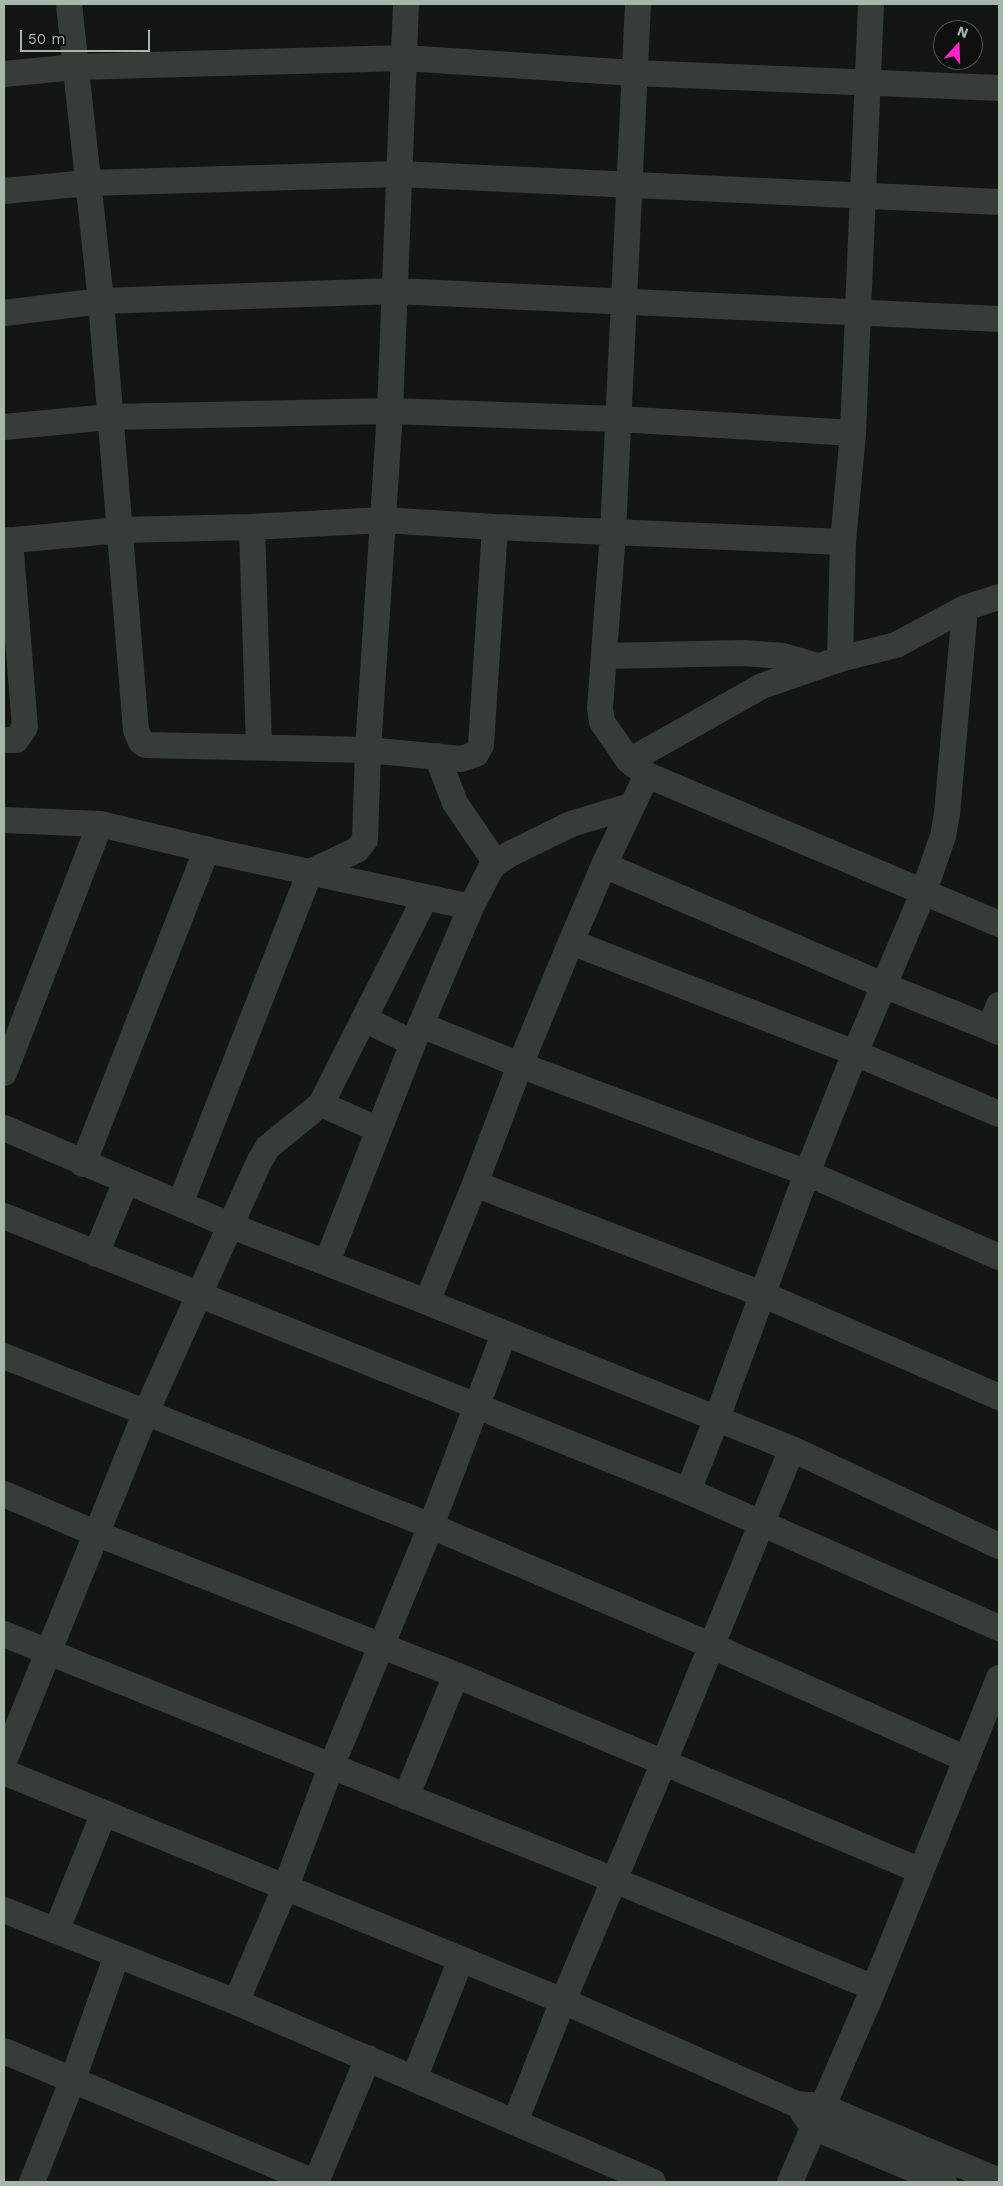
<!DOCTYPE html>
<style>
body{margin:0}
#map{position:relative;width:1003px;height:2186px;overflow:hidden;background:#131615;font-family:"Work Sans",sans-serif}
canvas{display:block}
.frame{position:absolute;inset:0;border:5px solid #a4b7a9;pointer-events:none}
.north{position:absolute;left:933px;top:20px;width:50px;height:50px;box-sizing:border-box;background:#0e1010;border:1px solid #4a534d;border-radius:50%;rotate:20deg;font-size:14px;font-weight:700;line-height:20px;text-align:center;color:#a4b7a9}
.north::after{content:'';display:block;margin:auto;width:18px;height:22px;background:#ff22c6;clip-path:polygon(50% 0,100% 100%,50% 72%,0 100%)}
.scale{position:absolute;left:20px;top:30px;width:130px;height:22px;box-sizing:border-box;border:2px solid #a4b7a9;border-top:0;padding-left:6px;font-size:15px;line-height:18px;white-space:nowrap;color:#a4b7a9;-webkit-text-stroke:4px #0e1010;paint-order:stroke}
</style>
<div id="map">
<canvas width="1003" height="2186"></canvas>
<div class="frame"></div>
<div class="north">N</div>
<div class="scale">50 m</div>
</div>
<script>
const context = document.querySelector('canvas').getContext('2d');
context.lineJoin = 'round';
function poly(rows) {
  const path = new Path2D();
  for (const r of rows) {
    path.moveTo(r[0], r[1]);
    for (let i = 2; i < r.length; i += 2) path.lineTo(r[i], r[i + 1]);
  }
  return path;
}
function strokePath(path, color, width, dash) {
  context.strokeStyle = color;
  context.lineWidth = width;
  context.lineCap = dash ? 'butt' : 'round';
  context.setLineDash(dash || []);
  context.stroke(path);
}
const minor = poly([
 [69,4,101,301,136,730,141,742,146,745,368,750,461,759,476,754,481,745,495,527],
 [638,4,613,532,600,708,602,722,629,761,647,775],
 [4,74,75,67,404,58,634,73,999,88],
 [4,191,88,183,399,174,999,202],
 [4,313,101,301,395,291,999,319],
 [4,427,110,417,390,411,618,419,853,433],
 [252,527,259,747],
 [4,541,120,530,252,527,383,520,495,527,843,542],
 [604,656,743,653,783,656,817,666],
 [840,659,843,542,853,433,858,311,871,4],
 [4,740,16,740,25,727,10,540],
 [437,756,455,803,496,863],
 [629,761,762,686,840,659,896,645,965,608,999,597],
 [4,820,100,824,221,853,471,907],
 [604,865,883,985,990,1028],
 [571,942,855,1053,999,1114],
 [999,1005,990,1028,999,1032],
 [364,1019,413,1043],
 [421,1025,520,1065,807,1173,999,1257],
 [4,1073,100,824],
 [321,1104,379,1130],
 [4,1128,229,1225,427,1302,792,1449,999,1546],
 [83,1164,207,849],
 [475,1184,762,1294,999,1397],
 [180,1204,310,872,357,850,365,840,368,750,390,411,406,4],
 [4,1216,688,1491,999,1628],
 [96,1254,126,1181],
 [327,1262,413,1043,471,907,490,870,496,863,510,854,571,824,631,806],
 [427,1302,475,1184,520,1065,571,942,604,865,647,775,999,924],
 [4,1356,431,1526,710,1645,966,1759],
 [688,1491,717,1418,807,1173,855,1053,924,891,943,836,947,814,965,608],
 [4,1494,95,1533,456,1675,921,1871],
 [4,1634,614,1880,874,1988],
 [4,1761,146,1412,260,1160,268,1147,321,1104,425,898],
 [4,1772,563,2001,796,2104,821,2106,999,2181],
 [406,1797,456,1675],
 [4,1910,236,2002,653,2182],
 [56,1931,104,1813],
 [236,2002,286,1886,331,1767,431,1526,504,1334],
 [4,2051,314,2182],
 [414,2079,461,1959],
 [803,2113,813,2127,944,2182],
 [515,2122,563,2001,664,1762,792,1449],
 [32,2182,73,2079,117,1955],
 [316,2182,368,2058],
 [790,2182,874,1988,999,1678]
]);
strokePath(minor, '#363d39', 26);
</script>
